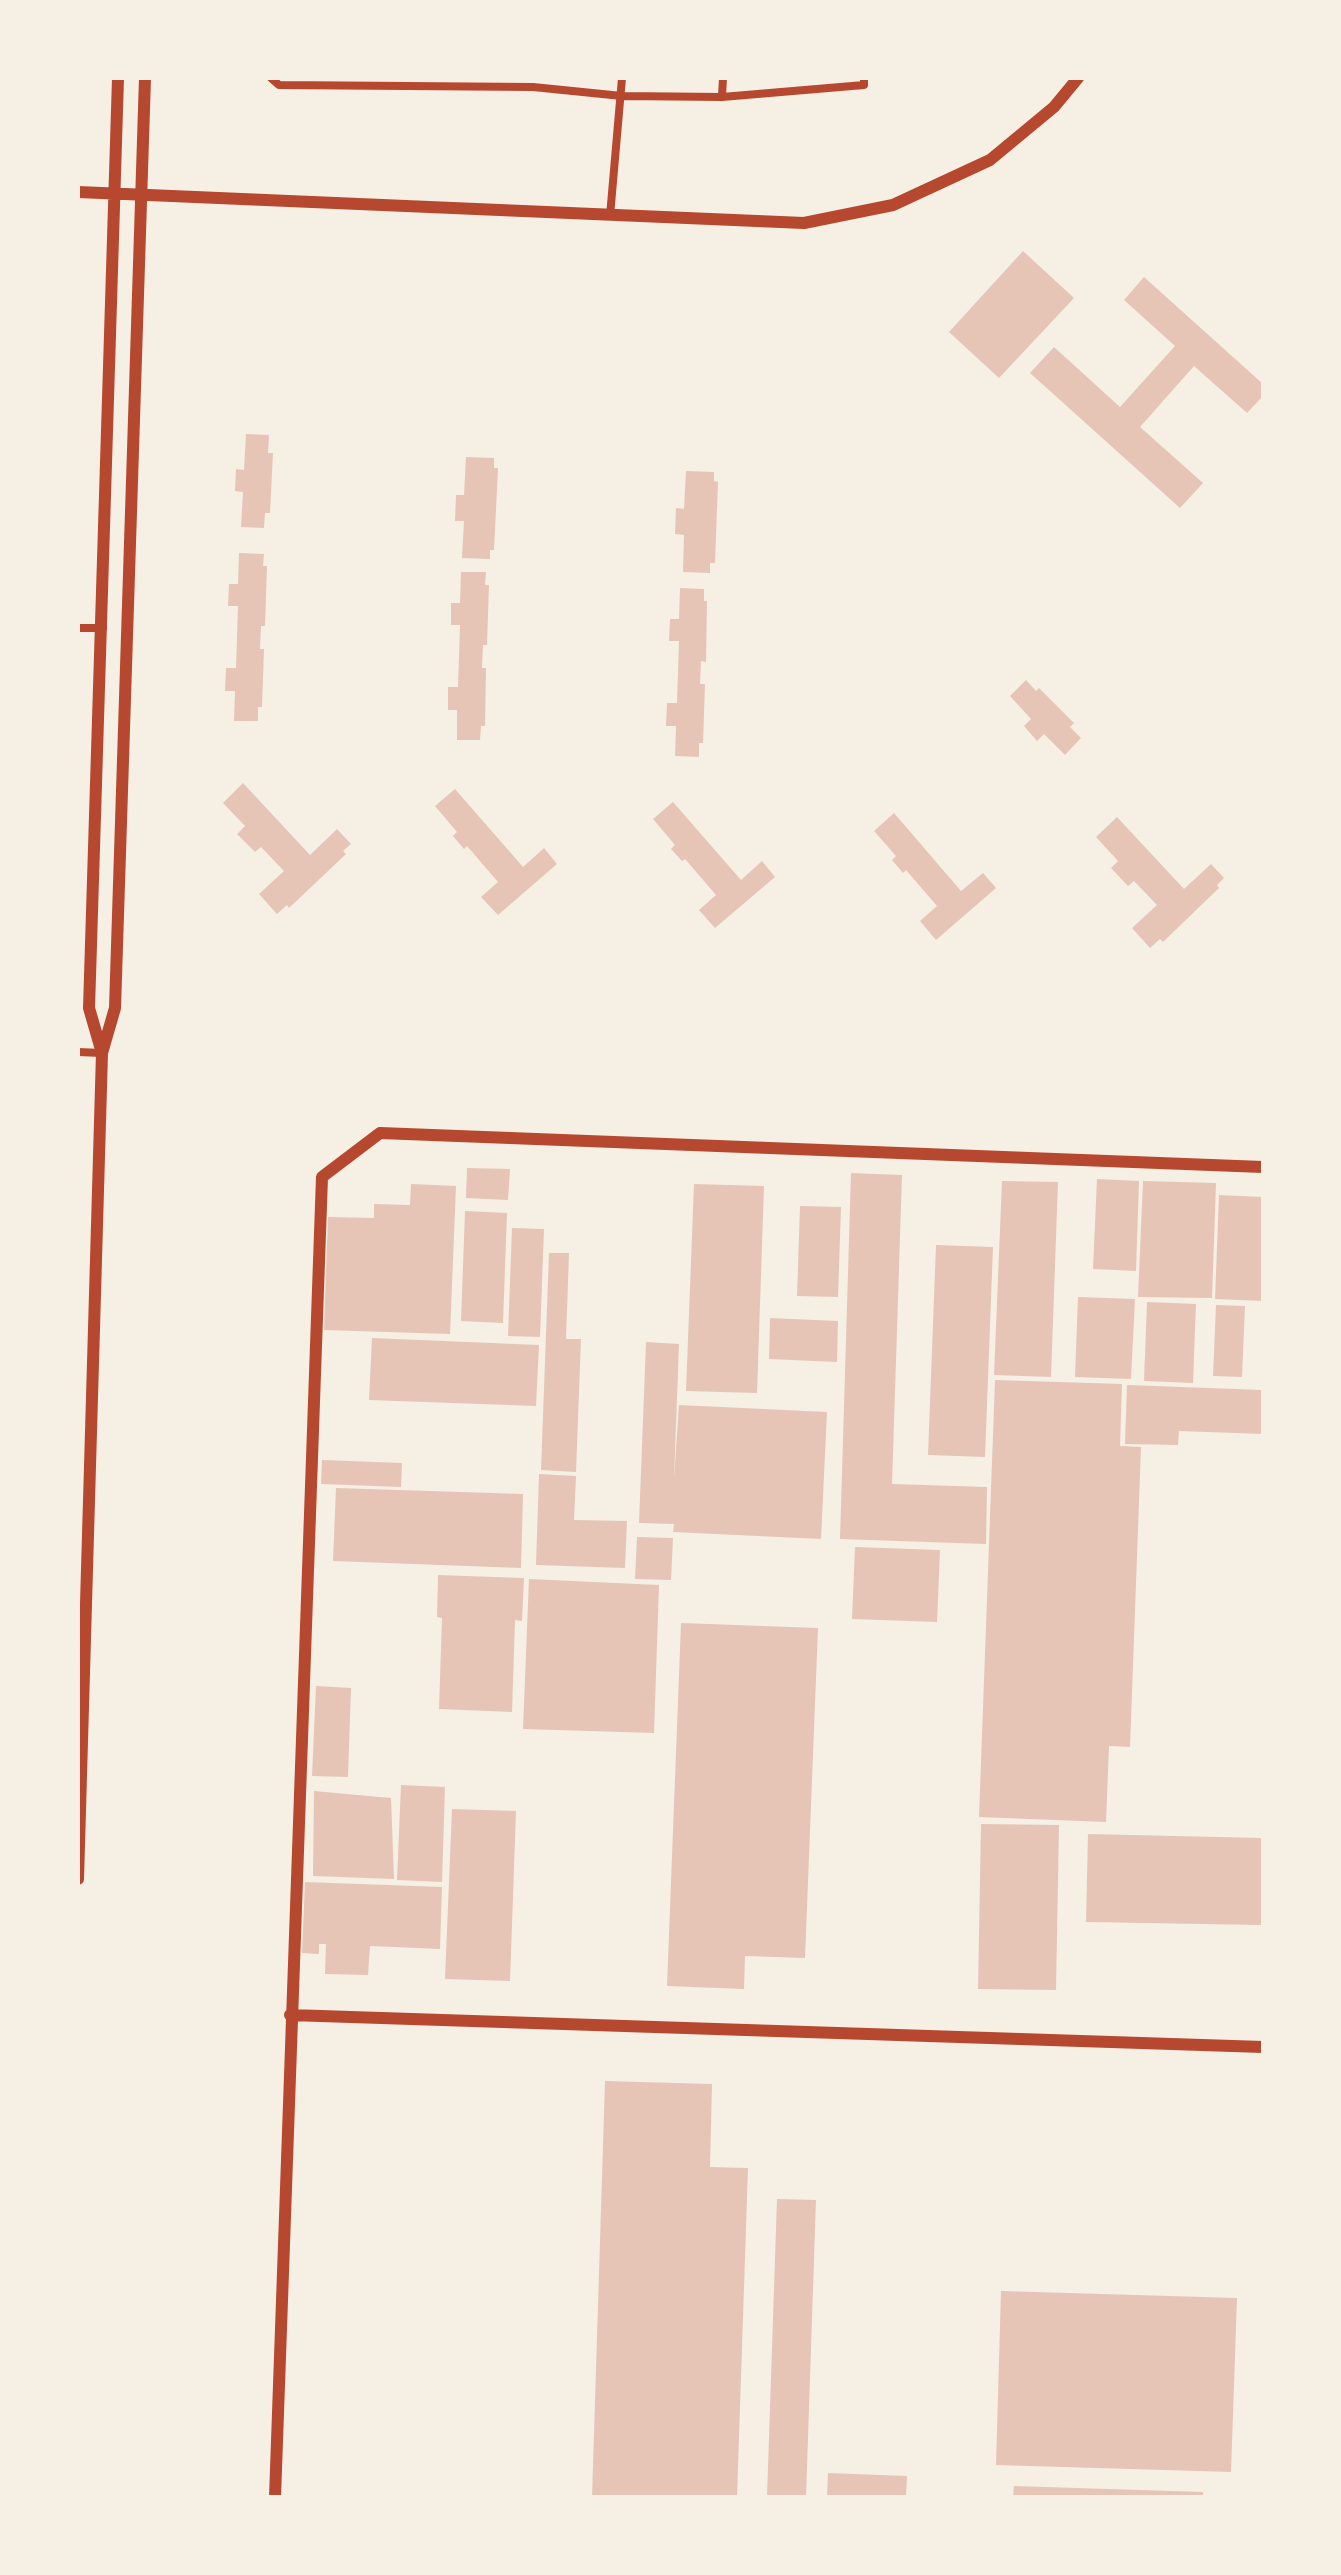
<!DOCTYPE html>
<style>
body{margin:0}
#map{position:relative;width:1341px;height:2575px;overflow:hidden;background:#f6efe4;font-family:Jost,sans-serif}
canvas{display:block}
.frame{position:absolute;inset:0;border:80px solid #f6efe4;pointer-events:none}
</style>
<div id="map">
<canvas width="1341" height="2575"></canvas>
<div class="frame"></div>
</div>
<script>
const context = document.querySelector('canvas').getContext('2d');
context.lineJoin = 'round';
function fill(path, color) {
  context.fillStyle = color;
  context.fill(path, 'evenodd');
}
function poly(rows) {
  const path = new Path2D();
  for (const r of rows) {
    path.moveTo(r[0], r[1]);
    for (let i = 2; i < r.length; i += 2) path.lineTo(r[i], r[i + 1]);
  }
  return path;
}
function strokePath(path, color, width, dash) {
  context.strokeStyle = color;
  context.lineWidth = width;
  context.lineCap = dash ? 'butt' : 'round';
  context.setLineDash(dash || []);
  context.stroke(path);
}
const building = poly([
 [1023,251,1074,298,999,378,949,332],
 [1144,277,1263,384,1263,396,1247,413,1194,366,1140,427,1203,483,1180,508,1030,373,1054,347,1120,407,1175,346,1124,300],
 [246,434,269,435,268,453,273,453,270,513,265,513,264,528,241,527,243,492,235,491,236,469,244,470],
 [466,457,494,458,494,468,498,468,494,550,490,550,490,559,462,558,464,521,455,521,456,495,464,495],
 [686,471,714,472,714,481,718,482,715,563,710,563,710,573,683,572,684,535,675,534,676,508,684,509],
 [239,553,264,554,263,566,267,566,265,626,261,626,260,649,264,649,262,707,258,707,258,721,234,721,235,691,225,691,226,668,236,668,238,606,228,606,229,584,238,584],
 [461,572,486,572,485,585,489,585,487,645,483,645,482,668,486,668,485,726,481,726,480,740,457,740,457,710,448,710,448,687,458,687,460,625,451,625,451,603,460,603],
 [680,588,704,589,704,601,707,601,706,662,701,661,700,684,705,684,703,743,699,743,699,757,675,756,676,726,666,726,667,703,677,703,679,641,669,641,670,619,679,619],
 [1026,680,1036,691,1039,688,1074,723,1070,727,1081,738,1065,755,1044,734,1037,741,1024,726,1031,719,1010,696],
 [243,783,310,855,337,829,351,844,343,851,346,854,289,908,287,905,277,914,259,894,284,871,261,847,255,852,237,834,245,826,223,803],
 [455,789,523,867,544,848,557,864,498,915,481,897,498,882,467,846,464,849,453,836,457,832,435,806],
 [673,802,741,880,762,861,775,877,715,928,699,910,716,895,685,859,682,861,671,849,675,845,653,819],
 [894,813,961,891,983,873,996,888,936,940,920,921,937,906,906,870,903,873,892,860,896,856,874,831],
 [1117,817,1184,889,1211,864,1224,878,1217,885,1219,888,1163,942,1160,939,1150,948,1132,928,1157,905,1134,881,1128,886,1111,868,1118,861,1096,837],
 [467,1168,510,1169,508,1200,466,1198],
 [851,1173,902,1175,892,1484,987,1487,986,1544,840,1539],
 [1097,1179,1139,1181,1136,1271,1093,1269],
 [1002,1181,1058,1182,1051,1377,994,1375],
 [1143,1181,1216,1183,1212,1298,1138,1297],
 [411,1184,456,1186,450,1334,324,1330,328,1217,374,1218,374,1204,410,1205],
 [694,1184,764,1186,757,1393,686,1391],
 [1219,1195,1263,1197,1263,1301,1215,1299],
 [800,1206,841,1207,838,1297,797,1296],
 [465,1211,507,1213,503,1323,461,1321],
 [512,1228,544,1229,540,1337,508,1336],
 [936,1245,993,1247,985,1457,928,1455],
 [549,1253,569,1253,566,1339,581,1339,576,1472,541,1470],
 [1078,1297,1135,1299,1131,1379,1075,1377],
 [1147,1302,1196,1304,1193,1383,1144,1381],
 [1216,1305,1245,1306,1242,1377,1213,1376],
 [770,1318,838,1321,837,1362,769,1359],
 [372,1338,539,1345,536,1406,369,1400],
 [646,1342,679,1344,674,1479,679,1405,827,1412,821,1539,673,1532,674,1524,639,1523],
 [995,1380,1122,1384,1120,1446,1141,1447,1130,1747,1109,1746,1106,1822,979,1817],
 [1127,1385,1263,1390,1263,1434,1179,1431,1178,1445,1125,1444],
 [322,1460,402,1463,401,1487,321,1484],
 [539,1474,576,1476,574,1520,627,1521,625,1568,536,1565],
 [336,1488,523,1494,521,1568,333,1561],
 [637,1537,673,1538,671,1580,635,1579],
 [855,1547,940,1550,937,1622,852,1619],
 [438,1575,524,1578,522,1621,515,1620,512,1712,439,1709,442,1618,437,1617],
 [529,1579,659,1585,654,1733,523,1729],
 [681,1623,818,1628,805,1958,745,1956,744,1989,667,1986],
 [316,1686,351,1688,348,1777,312,1776],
 [401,1785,445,1787,442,1882,397,1880],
 [314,1791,391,1798,394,1879,313,1876],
 [452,1809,516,1811,510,1981,445,1979],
 [981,1824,1059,1825,1056,1990,978,1989],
 [1088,1834,1263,1838,1261,1925,1086,1922],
 [305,1882,442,1887,440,1949,370,1946,368,1975,325,1974,326,1944,319,1944,319,1954,302,1953],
 [605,2081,712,2084,710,2167,748,2168,737,2497,592,2497],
 [777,2199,816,2200,806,2497,767,2497],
 [1001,2291,1237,2298,1231,2472,996,2465],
 [828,2473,907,2476,906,2497,827,2497],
 [1014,2486,1203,2492,1203,2497,1013,2497]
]);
const minor = poly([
 [271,78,279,85,533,87,622,96,722,97,864,85,864,78],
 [722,97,723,78],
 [610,216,622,78],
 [78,628,103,628],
 [78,1052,102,1053]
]);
const tertiary = poly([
 [118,78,89,1008,102,1053,115,1008,145,78],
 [78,192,804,223,893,205,990,160,1054,107,1078,78],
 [78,1879,102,1053],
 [290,2015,1263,2047],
 [275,2497,322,1177,380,1133,1263,1167]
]);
fill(building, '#e6c5b7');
strokePath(minor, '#b5482f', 8);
strokePath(tertiary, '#b5482f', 12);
</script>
